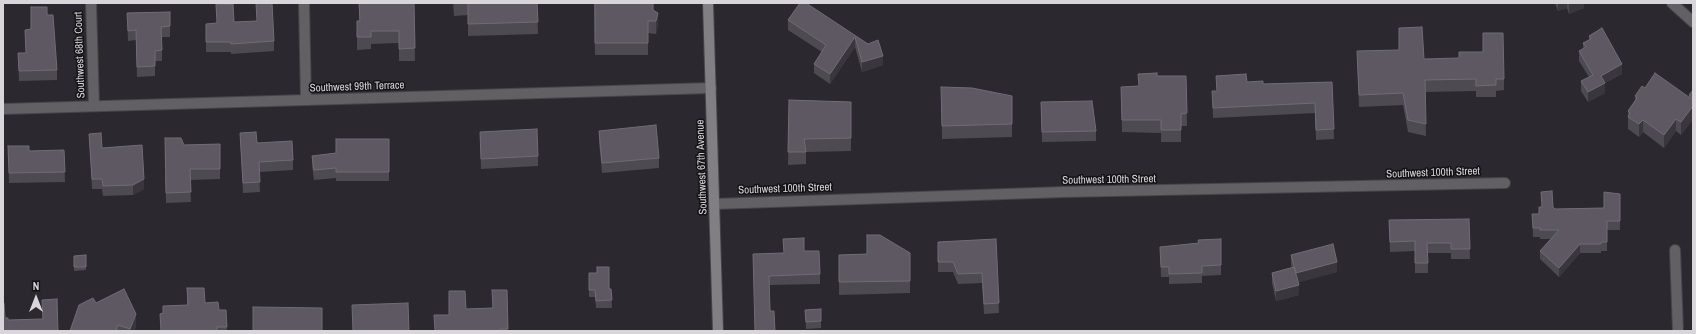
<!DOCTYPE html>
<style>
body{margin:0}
#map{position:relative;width:1696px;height:334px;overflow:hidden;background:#2c2830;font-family:"Archivo Narrow",sans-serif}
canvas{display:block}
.frame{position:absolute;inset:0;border:4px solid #d8d5db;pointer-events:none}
.north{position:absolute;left:16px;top:278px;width:40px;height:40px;-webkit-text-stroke:3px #141215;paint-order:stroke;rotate:0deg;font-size:11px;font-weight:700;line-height:16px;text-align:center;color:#d8d5db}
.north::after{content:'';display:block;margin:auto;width:14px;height:18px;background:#d8d5db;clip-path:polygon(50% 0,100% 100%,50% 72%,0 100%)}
</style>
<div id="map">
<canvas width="1696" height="334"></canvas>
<div class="frame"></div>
<div class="north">N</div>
</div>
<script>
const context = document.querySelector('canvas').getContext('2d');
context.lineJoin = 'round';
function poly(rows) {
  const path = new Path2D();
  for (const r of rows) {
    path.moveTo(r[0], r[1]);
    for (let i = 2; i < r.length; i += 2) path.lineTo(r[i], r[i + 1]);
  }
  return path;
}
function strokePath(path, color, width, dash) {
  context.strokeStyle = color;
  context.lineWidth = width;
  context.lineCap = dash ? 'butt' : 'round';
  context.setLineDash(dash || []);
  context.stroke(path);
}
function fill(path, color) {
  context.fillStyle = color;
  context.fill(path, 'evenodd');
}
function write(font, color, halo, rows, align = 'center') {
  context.font = font + ' "Archivo Narrow",sans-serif';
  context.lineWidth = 3;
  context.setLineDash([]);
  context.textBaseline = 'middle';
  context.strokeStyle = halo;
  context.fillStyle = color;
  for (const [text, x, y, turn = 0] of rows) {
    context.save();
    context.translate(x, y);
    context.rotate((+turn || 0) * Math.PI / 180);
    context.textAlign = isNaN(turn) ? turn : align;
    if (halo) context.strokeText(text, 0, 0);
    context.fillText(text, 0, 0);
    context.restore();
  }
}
const street = poly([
 [91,3,94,106],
 [304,3,306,100],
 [1672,3,1693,22],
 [3,109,711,88],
 [714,204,1064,192,1505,183],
 [1675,250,1678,331]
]);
const secondary = poly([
 [708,3,718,331]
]);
const wall = poly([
 [359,3,414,3,415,61,399,61,399,43,371,44,371,49,357,50,357,21,359,21],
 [453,3,537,3,538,34,468,36,468,15,454,16],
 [594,3,653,10,658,25,656,34,648,33,648,55,595,55],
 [800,3,868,44,883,65,862,72,855,47,830,84,814,73,814,64,822,52,788,30,788,20],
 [1555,3,1584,3,1584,8,1569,14,1567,8,1558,11],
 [170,12,170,37,162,37,162,61,155,61,155,76,137,77,136,40,128,41,127,13],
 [47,15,57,70,57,80,19,81,18,53,26,53,31,29],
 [234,22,274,41,274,51,231,54,231,52,206,52,206,24],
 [1399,28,1424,59,1504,79,1504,90,1496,91,1496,97,1476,97,1476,91,1425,92,1426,136,1408,132,1403,105,1359,107,1357,51,1399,50],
 [1589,36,1622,74,1605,83,1605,93,1588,102,1581,91,1581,81,1589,77,1579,61,1579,51,1583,49,1583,43,1589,40],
 [1157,76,1186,76,1187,126,1181,126,1181,142,1161,142,1161,133,1122,132,1121,87,1138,86],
 [1216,76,1247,82,1263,84,1332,82,1334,139,1316,140,1315,113,1213,118,1212,91,1217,91],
 [941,87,1012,96,1012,137,942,139],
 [1645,88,1689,97,1689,95,1693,90,1693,119,1681,135,1676,131,1664,148,1643,132,1639,137,1628,129,1628,111,1635,101,1635,96],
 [789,100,851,102,851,151,806,152,806,164,788,165],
 [1041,102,1096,131,1096,141,1042,142],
 [599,131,659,158,659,168,602,173,599,141],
 [480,132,538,156,538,166,481,169],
 [240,133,257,143,293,160,293,170,259,172,260,192,243,193],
 [89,134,102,148,144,189,133,195,103,196,102,189,92,189],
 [165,138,184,145,220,144,220,179,190,180,191,202,166,203],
 [389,139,389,181,336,181,336,178,314,180,312,165,312,156,336,153],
 [8,146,29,151,64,150,65,182,9,183],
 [1620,194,1620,230,1607,230,1607,251,1601,251,1601,253,1580,253,1559,277,1540,259,1540,251,1551,239,1540,239,1540,237,1533,237,1532,214,1539,214,1553,207,1555,209,1604,208],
 [1469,219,1470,259,1451,259,1451,253,1428,253,1428,273,1415,273,1415,251,1390,252,1389,220],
 [996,239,999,313,984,314,982,283,958,284,953,272,938,272,938,242],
 [1160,247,1221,265,1221,275,1202,276,1202,283,1169,284,1169,277,1161,277],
 [804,251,820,274,820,284,769,285,770,311,775,331,753,254,783,253],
 [910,253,910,293,839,295,839,255],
 [86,255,86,270,74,271,74,256],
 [1291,255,1337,272,1299,282,1299,295,1276,301,1272,283,1272,273,1292,268,1291,265],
 [589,273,609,289,611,289,612,308,596,308,595,297,589,297],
 [187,288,205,303,219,310,226,310,227,331,161,331,160,314,163,313,163,306,187,305],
 [507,290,508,331,434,331,449,315,449,291,466,309,492,308],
 [96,303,136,327,134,331,70,331],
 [821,309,821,328,806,329,805,310]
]);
const shadedWall = poly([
 [1558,3,1567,3,1567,8,1558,11],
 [1569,3,1584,3,1584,8,1569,14],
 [658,13,658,25,656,34,656,21],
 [855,37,855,47,830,84,830,74],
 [883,56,883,65,862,72,862,62],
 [1622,64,1622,74,1605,83,1605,93,1588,102,1588,92,1601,76],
 [1693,106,1693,119,1681,135,1681,122],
 [1676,119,1676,131,1664,148,1664,135],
 [1643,120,1643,132,1639,137,1639,124],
 [144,179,144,189,133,195,133,185],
 [1580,244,1580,253,1559,277,1559,268],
 [1337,262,1337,272,1296,283,1296,273],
 [1299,285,1299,295,1276,301,1276,291],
 [136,314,136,327,134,331,130,331,130,329]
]);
const building = poly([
 [256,3,272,3,274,41,231,44,231,42,206,42,206,24,217,23,216,4,233,4,234,22,257,21,256,3],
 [359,3,414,3,415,48,399,49,399,31,371,31,371,37,357,37,357,21,360,21,359,3],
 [468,3,537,3,538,22,468,24,468,3],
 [595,3,653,3,653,10,658,13,656,21,648,21,648,43,595,43,595,3],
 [800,3,806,3,868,44,878,40,883,56,862,62,855,37,830,74,814,64,826,45,788,20,800,3],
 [31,7,47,7,47,15,53,15,57,70,19,71,18,53,26,53,25,30,31,29,31,7],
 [170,12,170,26,161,27,162,50,155,51,155,66,137,67,136,30,128,31,127,13,170,12],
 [1422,27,1424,59,1459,58,1459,52,1483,52,1483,33,1503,33,1504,79,1496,79,1496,85,1476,86,1476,79,1425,80,1426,124,1408,120,1403,93,1359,95,1357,51,1399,50,1399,28,1422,27],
 [1602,28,1622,64,1601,76,1605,83,1588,92,1581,81,1593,75,1579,51,1586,47,1583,43,1591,39,1589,36,1602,28],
 [1157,73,1157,76,1186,76,1187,113,1181,114,1181,130,1161,130,1161,120,1122,120,1121,87,1139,86,1138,74,1157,73],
 [1655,73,1693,100,1693,106,1681,122,1676,119,1664,135,1643,120,1639,124,1628,117,1630,113,1628,111,1637,98,1635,96,1642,86,1645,88,1655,73],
 [1246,74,1247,82,1263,81,1263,84,1332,82,1334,129,1316,130,1315,103,1213,108,1212,91,1217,91,1216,76,1246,74],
 [941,87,972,88,1012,96,1012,124,942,126,941,87],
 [1693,90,1693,98,1689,95,1693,90],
 [789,100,851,102,851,138,804,139,806,152,788,152,789,100],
 [1092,101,1096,131,1042,132,1041,102,1092,101],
 [656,125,659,158,602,163,599,131,656,125],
 [537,129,538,156,481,159,480,132,537,129],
 [256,132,257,143,292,141,293,160,259,162,260,182,243,183,240,133,256,132],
 [101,133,102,148,142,145,144,179,133,185,103,186,102,179,92,179,89,134,101,133],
 [165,138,181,138,184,145,220,144,220,169,190,169,191,192,166,193,165,138],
 [336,139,389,139,389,172,336,172,336,168,314,170,312,156,336,153,336,139],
 [8,146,29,146,29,151,64,150,65,172,9,173,8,146],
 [1552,191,1553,207,1555,209,1604,208,1604,192,1620,194,1620,221,1607,221,1607,242,1601,242,1601,244,1580,244,1559,268,1540,251,1559,230,1540,230,1540,228,1533,228,1532,214,1539,214,1539,207,1542,207,1541,192,1552,191],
 [1469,219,1470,249,1451,249,1451,243,1427,243,1428,263,1415,263,1415,241,1390,242,1389,220,1469,219],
 [867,235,880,235,910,253,910,281,839,282,839,255,867,254,867,235],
 [804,238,804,251,819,251,820,274,769,276,770,311,774,311,775,331,755,331,753,254,784,253,783,239,804,238],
 [996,239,999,303,984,304,982,273,958,274,953,262,938,262,938,242,996,239],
 [1221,239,1221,265,1202,266,1202,273,1169,274,1169,267,1161,267,1160,247,1199,243,1198,240,1221,239],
 [1333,244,1337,262,1296,273,1291,255,1333,244],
 [86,255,86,267,74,267,74,256,86,255],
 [597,267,609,267,609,289,611,289,612,300,596,301,595,290,589,290,589,273,597,273,597,267],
 [1294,267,1299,285,1276,291,1272,273,1294,267],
 [187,288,204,288,205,303,218,302,219,310,226,310,227,327,217,327,217,331,161,331,160,314,163,313,163,306,188,305,187,288],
 [124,289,136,314,130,329,118,325,116,331,70,331,79,305,93,298,96,303,124,289],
 [492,290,507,290,508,329,500,329,500,331,435,331,434,315,449,315,449,291,465,291,466,309,493,308,492,290],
 [57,299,58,331,3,331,3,303,4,303,5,318,8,318,8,320,43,319,42,300,57,299],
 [408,303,409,331,353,331,352,305,408,303],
 [253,307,322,308,322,331,253,331,253,307],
 [821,309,821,321,806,322,805,310,821,309]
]);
const streetNames = [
 ["Southwest 68th Court",80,55,-92],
 ["Southwest 99th Terrace",357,87,-2],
 ["Southwest 67th Avenue",702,167,-92],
 ["Southwest 100th Street",1433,173,-2],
 ["Southwest 100th Street",1109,180,-1],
 ["Southwest 100th Street",785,189,-2]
];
strokePath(street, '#48444b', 12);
strokePath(secondary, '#48444b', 12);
strokePath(street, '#626064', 10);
strokePath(secondary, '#817e84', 10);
fill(wall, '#4e4a52');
fill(shadedWall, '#3a363e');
fill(building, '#5d5861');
strokePath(building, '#706c74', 1);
write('11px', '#d8d5db', '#141215', streetNames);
</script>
